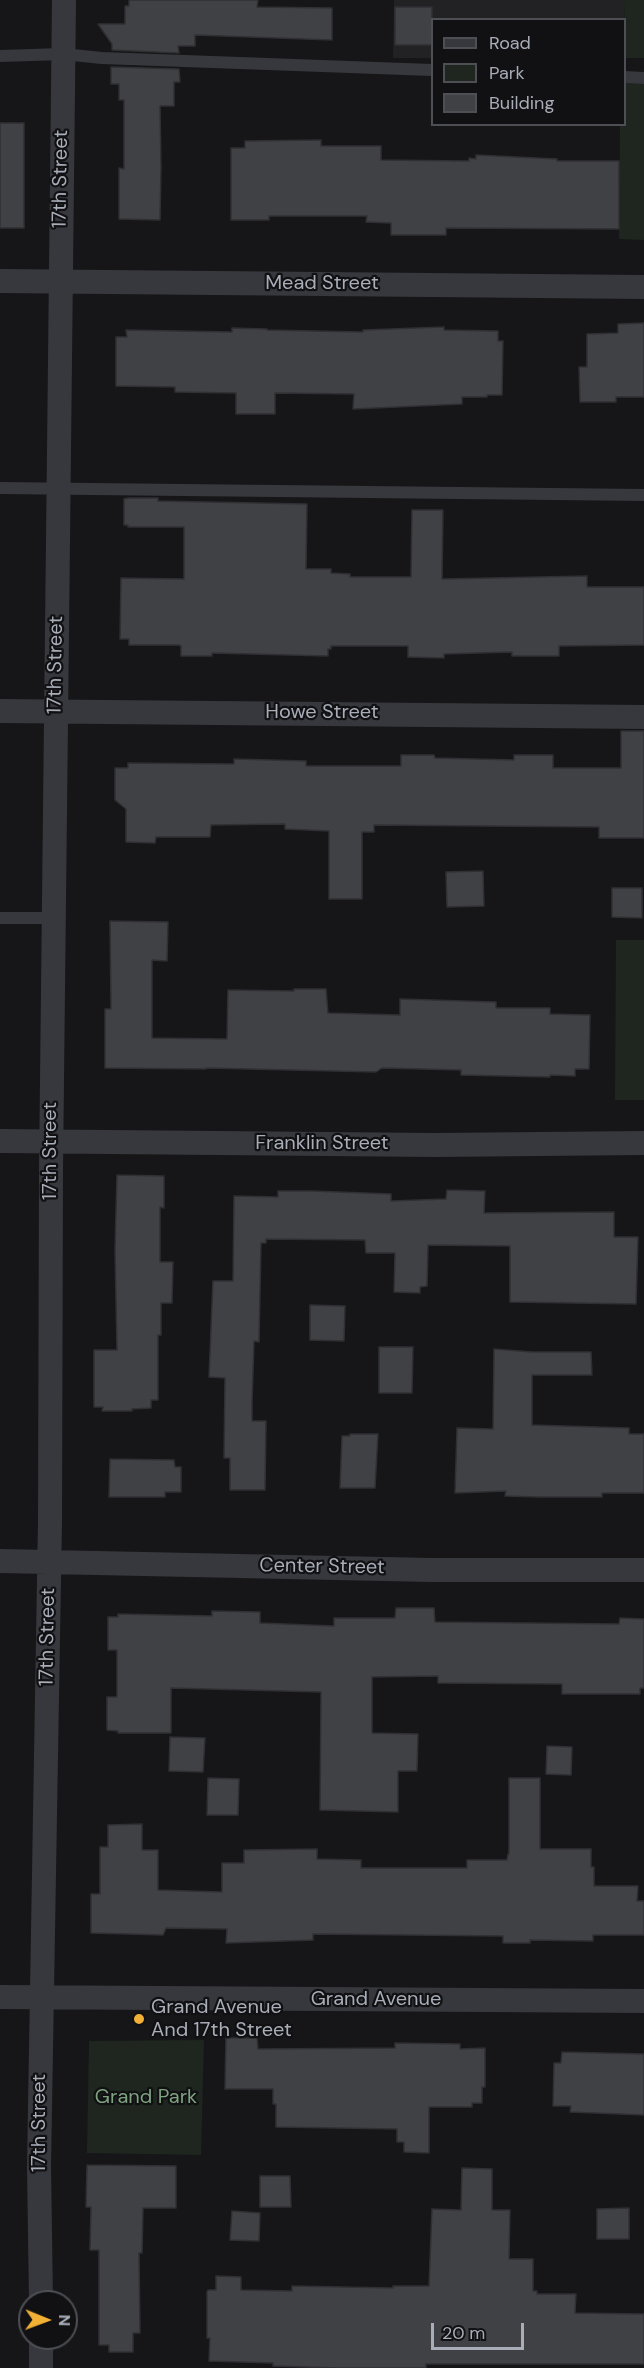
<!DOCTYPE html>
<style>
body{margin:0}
#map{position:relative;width:644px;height:2368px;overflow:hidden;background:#161618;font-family:"DM Sans",sans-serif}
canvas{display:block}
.legend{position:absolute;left:431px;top:18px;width:195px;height:108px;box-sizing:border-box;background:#111113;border:2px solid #4d4f55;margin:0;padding:8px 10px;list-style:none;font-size:18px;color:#a8adb8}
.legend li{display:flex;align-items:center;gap:12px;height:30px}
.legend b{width:30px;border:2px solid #4d4f55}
.north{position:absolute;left:18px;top:2290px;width:60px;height:60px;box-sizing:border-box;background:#111113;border:2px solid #4d4f55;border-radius:50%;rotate:91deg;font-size:16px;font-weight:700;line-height:24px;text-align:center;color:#a8adb8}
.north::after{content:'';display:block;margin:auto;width:21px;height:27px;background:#f2b134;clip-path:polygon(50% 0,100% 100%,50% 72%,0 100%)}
.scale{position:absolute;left:431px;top:2323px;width:93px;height:27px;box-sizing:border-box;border:3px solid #a8adb8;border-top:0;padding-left:8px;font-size:18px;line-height:21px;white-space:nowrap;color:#a8adb8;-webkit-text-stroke:4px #111113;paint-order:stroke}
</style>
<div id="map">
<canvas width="644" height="2368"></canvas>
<ul class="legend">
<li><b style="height:8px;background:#37383d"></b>Road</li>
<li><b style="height:16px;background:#1e261f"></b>Park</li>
<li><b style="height:16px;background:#404145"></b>Building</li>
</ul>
<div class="north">N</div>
<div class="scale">20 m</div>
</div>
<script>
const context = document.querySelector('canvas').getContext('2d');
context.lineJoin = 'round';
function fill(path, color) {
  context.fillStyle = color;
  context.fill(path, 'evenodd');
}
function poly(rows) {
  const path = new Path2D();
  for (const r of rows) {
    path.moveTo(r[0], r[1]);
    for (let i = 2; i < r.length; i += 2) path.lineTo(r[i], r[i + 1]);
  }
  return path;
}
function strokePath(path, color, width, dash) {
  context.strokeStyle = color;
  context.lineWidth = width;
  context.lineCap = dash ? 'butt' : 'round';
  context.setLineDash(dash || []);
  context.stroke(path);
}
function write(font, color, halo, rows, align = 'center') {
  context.font = font + ' "DM Sans",sans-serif';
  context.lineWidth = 4.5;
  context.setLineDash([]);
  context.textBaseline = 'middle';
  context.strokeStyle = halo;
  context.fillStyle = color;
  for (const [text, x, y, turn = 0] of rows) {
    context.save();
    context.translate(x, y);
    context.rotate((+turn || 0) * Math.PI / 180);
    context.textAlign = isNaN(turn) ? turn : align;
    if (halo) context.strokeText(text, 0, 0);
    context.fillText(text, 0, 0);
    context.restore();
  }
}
const built = poly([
 [394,0,624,0,624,19,432,20,432,58,393,58]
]);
const green = poly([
 [624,0,644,0,644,58,625,58],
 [625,83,644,84,644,240,619,239,620,125,624,124],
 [616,940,644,940,644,1100,615,1100],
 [204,2040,201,2155,87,2153,89,2041]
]);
const building = poly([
 [129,0,258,0,257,7,332,8,332,40,195,35,195,46,178,46,179,53,112,50,112,44,98,24,125,24,125,6,129,6,129,0],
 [395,7,432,7,432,45,395,45,395,7],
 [111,67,179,69,180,82,174,82,174,106,160,106,161,168,160,220,119,219,119,168,124,169,124,100,119,100,119,84,111,84,111,67],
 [0,123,24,123,24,228,0,228,0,123],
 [321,140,321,146,381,146,381,160,469,161,469,158,476,159,476,155,557,159,557,161,619,161,619,229,446,228,446,235,391,235,391,223,366,222,367,216,269,216,269,220,231,220,231,148,245,148,245,141,321,140],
 [644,323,644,397,616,397,616,402,580,402,579,367,587,367,587,334,618,333,618,324,644,323],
 [444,327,444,330,498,331,498,341,503,341,502,395,487,395,487,397,462,397,462,404,353,409,354,394,275,393,275,414,236,414,236,393,175,392,175,387,116,386,116,337,127,337,126,330,232,332,232,328,267,329,267,330,363,332,363,330,444,327],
 [129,498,158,498,158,501,307,504,306,569,331,569,331,573,350,574,350,577,411,577,412,510,443,510,442,579,587,576,587,587,644,587,644,645,559,646,559,656,512,656,512,652,444,654,444,658,408,657,408,646,331,646,331,649,328,649,328,656,212,653,212,656,181,656,181,646,179,645,129,645,129,639,120,639,121,578,184,579,184,527,128,527,128,525,124,525,124,499,129,498],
 [621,731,644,731,644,838,599,838,599,827,374,825,374,832,362,832,362,899,329,899,329,831,285,829,285,824,211,825,210,837,156,837,155,843,126,842,126,809,115,800,115,768,128,768,128,763,234,764,234,759,306,761,306,766,401,766,401,755,434,755,435,758,514,760,514,755,553,755,553,768,621,768,621,731],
 [483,871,484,906,447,907,446,872,483,871],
 [612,888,642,888,642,918,612,917,612,888],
 [110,921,168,922,167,961,152,960,152,1038,227,1039,228,990,294,991,294,989,326,989,328,1013,400,1015,400,999,496,1002,496,1008,550,1008,550,1014,590,1015,589,1069,575,1069,575,1076,550,1075,550,1077,461,1075,461,1070,382,1068,376,1072,206,1068,206,1069,105,1068,105,1009,111,1009,110,921],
 [117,1175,164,1176,164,1208,160,1207,160,1262,173,1262,172,1303,161,1303,161,1335,158,1335,158,1400,151,1400,151,1408,132,1409,132,1411,102,1411,103,1407,94,1407,94,1350,117,1350,115,1249,117,1175],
 [447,1190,485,1191,484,1213,614,1212,614,1237,638,1237,636,1304,510,1302,510,1246,428,1245,427,1286,420,1287,420,1293,394,1292,395,1253,366,1253,365,1240,266,1239,266,1243,261,1243,259,1342,254,1341,252,1403,252,1421,266,1421,265,1490,230,1490,230,1458,224,1458,225,1378,209,1377,213,1281,233,1281,234,1196,278,1197,278,1191,312,1191,391,1194,391,1201,446,1199,447,1190],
 [310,1305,345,1306,344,1341,310,1340,310,1305],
 [379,1347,413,1347,412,1393,379,1393,379,1347],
 [494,1349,532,1352,591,1352,592,1375,532,1375,532,1425,629,1428,629,1434,644,1434,644,1493,602,1493,602,1497,539,1497,505,1496,506,1491,455,1493,457,1428,493,1429,494,1349],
 [350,1434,378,1434,375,1488,340,1488,342,1436,350,1436,350,1434],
 [110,1459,174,1460,175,1467,181,1467,181,1492,165,1492,165,1497,109,1497,110,1459],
 [396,1608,434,1608,435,1622,619,1624,620,1618,644,1619,644,1688,640,1688,640,1694,562,1694,562,1684,438,1683,438,1676,372,1677,372,1733,418,1734,417,1771,398,1771,398,1812,320,1810,321,1692,171,1688,171,1733,118,1733,118,1731,107,1730,107,1697,117,1697,117,1650,108,1650,108,1617,118,1617,118,1614,212,1616,212,1611,260,1612,260,1623,334,1626,334,1618,395,1618,396,1608],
 [170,1737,205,1738,203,1772,169,1771,170,1737],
 [547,1746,572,1747,571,1775,546,1774,547,1746],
 [208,1778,239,1779,238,1815,207,1815,208,1778],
 [509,1778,540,1778,540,1849,591,1849,591,1867,594,1867,594,1886,638,1886,637,1901,644,1901,644,1935,593,1935,593,1941,530,1940,530,1943,503,1943,503,1936,313,1934,313,1940,226,1943,227,1929,166,1928,163,1935,91,1933,91,1894,100,1894,100,1847,108,1847,108,1825,142,1824,142,1850,158,1850,158,1890,222,1892,222,1863,244,1863,244,1850,317,1849,317,1859,361,1860,361,1868,467,1868,467,1860,507,1860,508,1854,509,1854,509,1778],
 [226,2038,257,2038,258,2049,395,2048,395,2043,460,2044,460,2049,485,2048,485,2087,482,2087,482,2103,472,2103,472,2107,429,2107,429,2153,404,2152,404,2142,397,2142,397,2129,276,2127,276,2104,273,2104,273,2089,225,2089,226,2038],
 [562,2052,644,2054,644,2115,570,2112,571,2106,553,2106,554,2063,561,2063,562,2052],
 [87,2165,176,2166,176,2208,143,2208,142,2253,139,2253,140,2333,133,2333,133,2352,109,2352,109,2345,99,2345,99,2250,90,2250,91,2207,86,2207,87,2165],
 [462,2168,492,2169,492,2210,510,2210,509,2259,533,2259,533,2291,537,2291,537,2294,576,2294,575,2313,644,2314,644,2364,426,2364,426,2368,336,2368,273,2366,273,2363,209,2361,210,2338,207,2338,207,2292,208,2290,216,2290,216,2276,241,2277,241,2290,292,2291,292,2286,393,2288,393,2286,429,2286,432,2209,461,2210,462,2168],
 [260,2176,290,2176,291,2207,260,2207,260,2176],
 [629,2208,629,2239,597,2239,597,2209,629,2208],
 [232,2211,260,2213,259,2241,230,2240,232,2211]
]);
const service = poly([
 [0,56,63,54,102,58,432,70],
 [624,77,644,78],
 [0,488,644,495],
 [0,918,53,918]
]);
const minor = poly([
 [0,281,644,287],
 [0,711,644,717],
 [0,1141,435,1145,644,1143],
 [0,1561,431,1570,644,1570],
 [0,1997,644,2001],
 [41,2302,39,2166,50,1521,51,1170,64,0],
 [41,2338,41,2368]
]);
const markers = [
 [139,2019,6,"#f2b134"]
];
const streetNames = [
 ["17th Street",61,179,-89],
 ["Mead Street",322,284],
 ["17th Street",56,665,-89],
 ["Howe Street",322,713],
 ["Franklin Street",322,1144],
 ["17th Street",51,1151,-90],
 ["Center Street",322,1567,1],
 ["17th Street",48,1637,-89],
 ["Grand Avenue",376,2000],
 ["17th Street",40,2123,-90]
];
const poiNames = [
 ["Grand Avenue",151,2008],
 ["And 17th Street",151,2031]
];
const parkNames = [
 ["Grand Park",146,2098]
];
fill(built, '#222225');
fill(green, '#1e261f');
fill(building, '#404145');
strokePath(building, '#303034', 1.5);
strokePath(service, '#37383d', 12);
strokePath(minor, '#37383d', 24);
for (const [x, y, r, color] of markers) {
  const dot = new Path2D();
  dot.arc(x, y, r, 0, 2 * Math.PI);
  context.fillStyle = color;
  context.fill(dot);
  strokePath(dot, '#111113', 2);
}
write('20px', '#a8adb8', '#111113', streetNames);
write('20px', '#a8adb8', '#111113', poiNames, 'left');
write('20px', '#7fa381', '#111113', parkNames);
</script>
